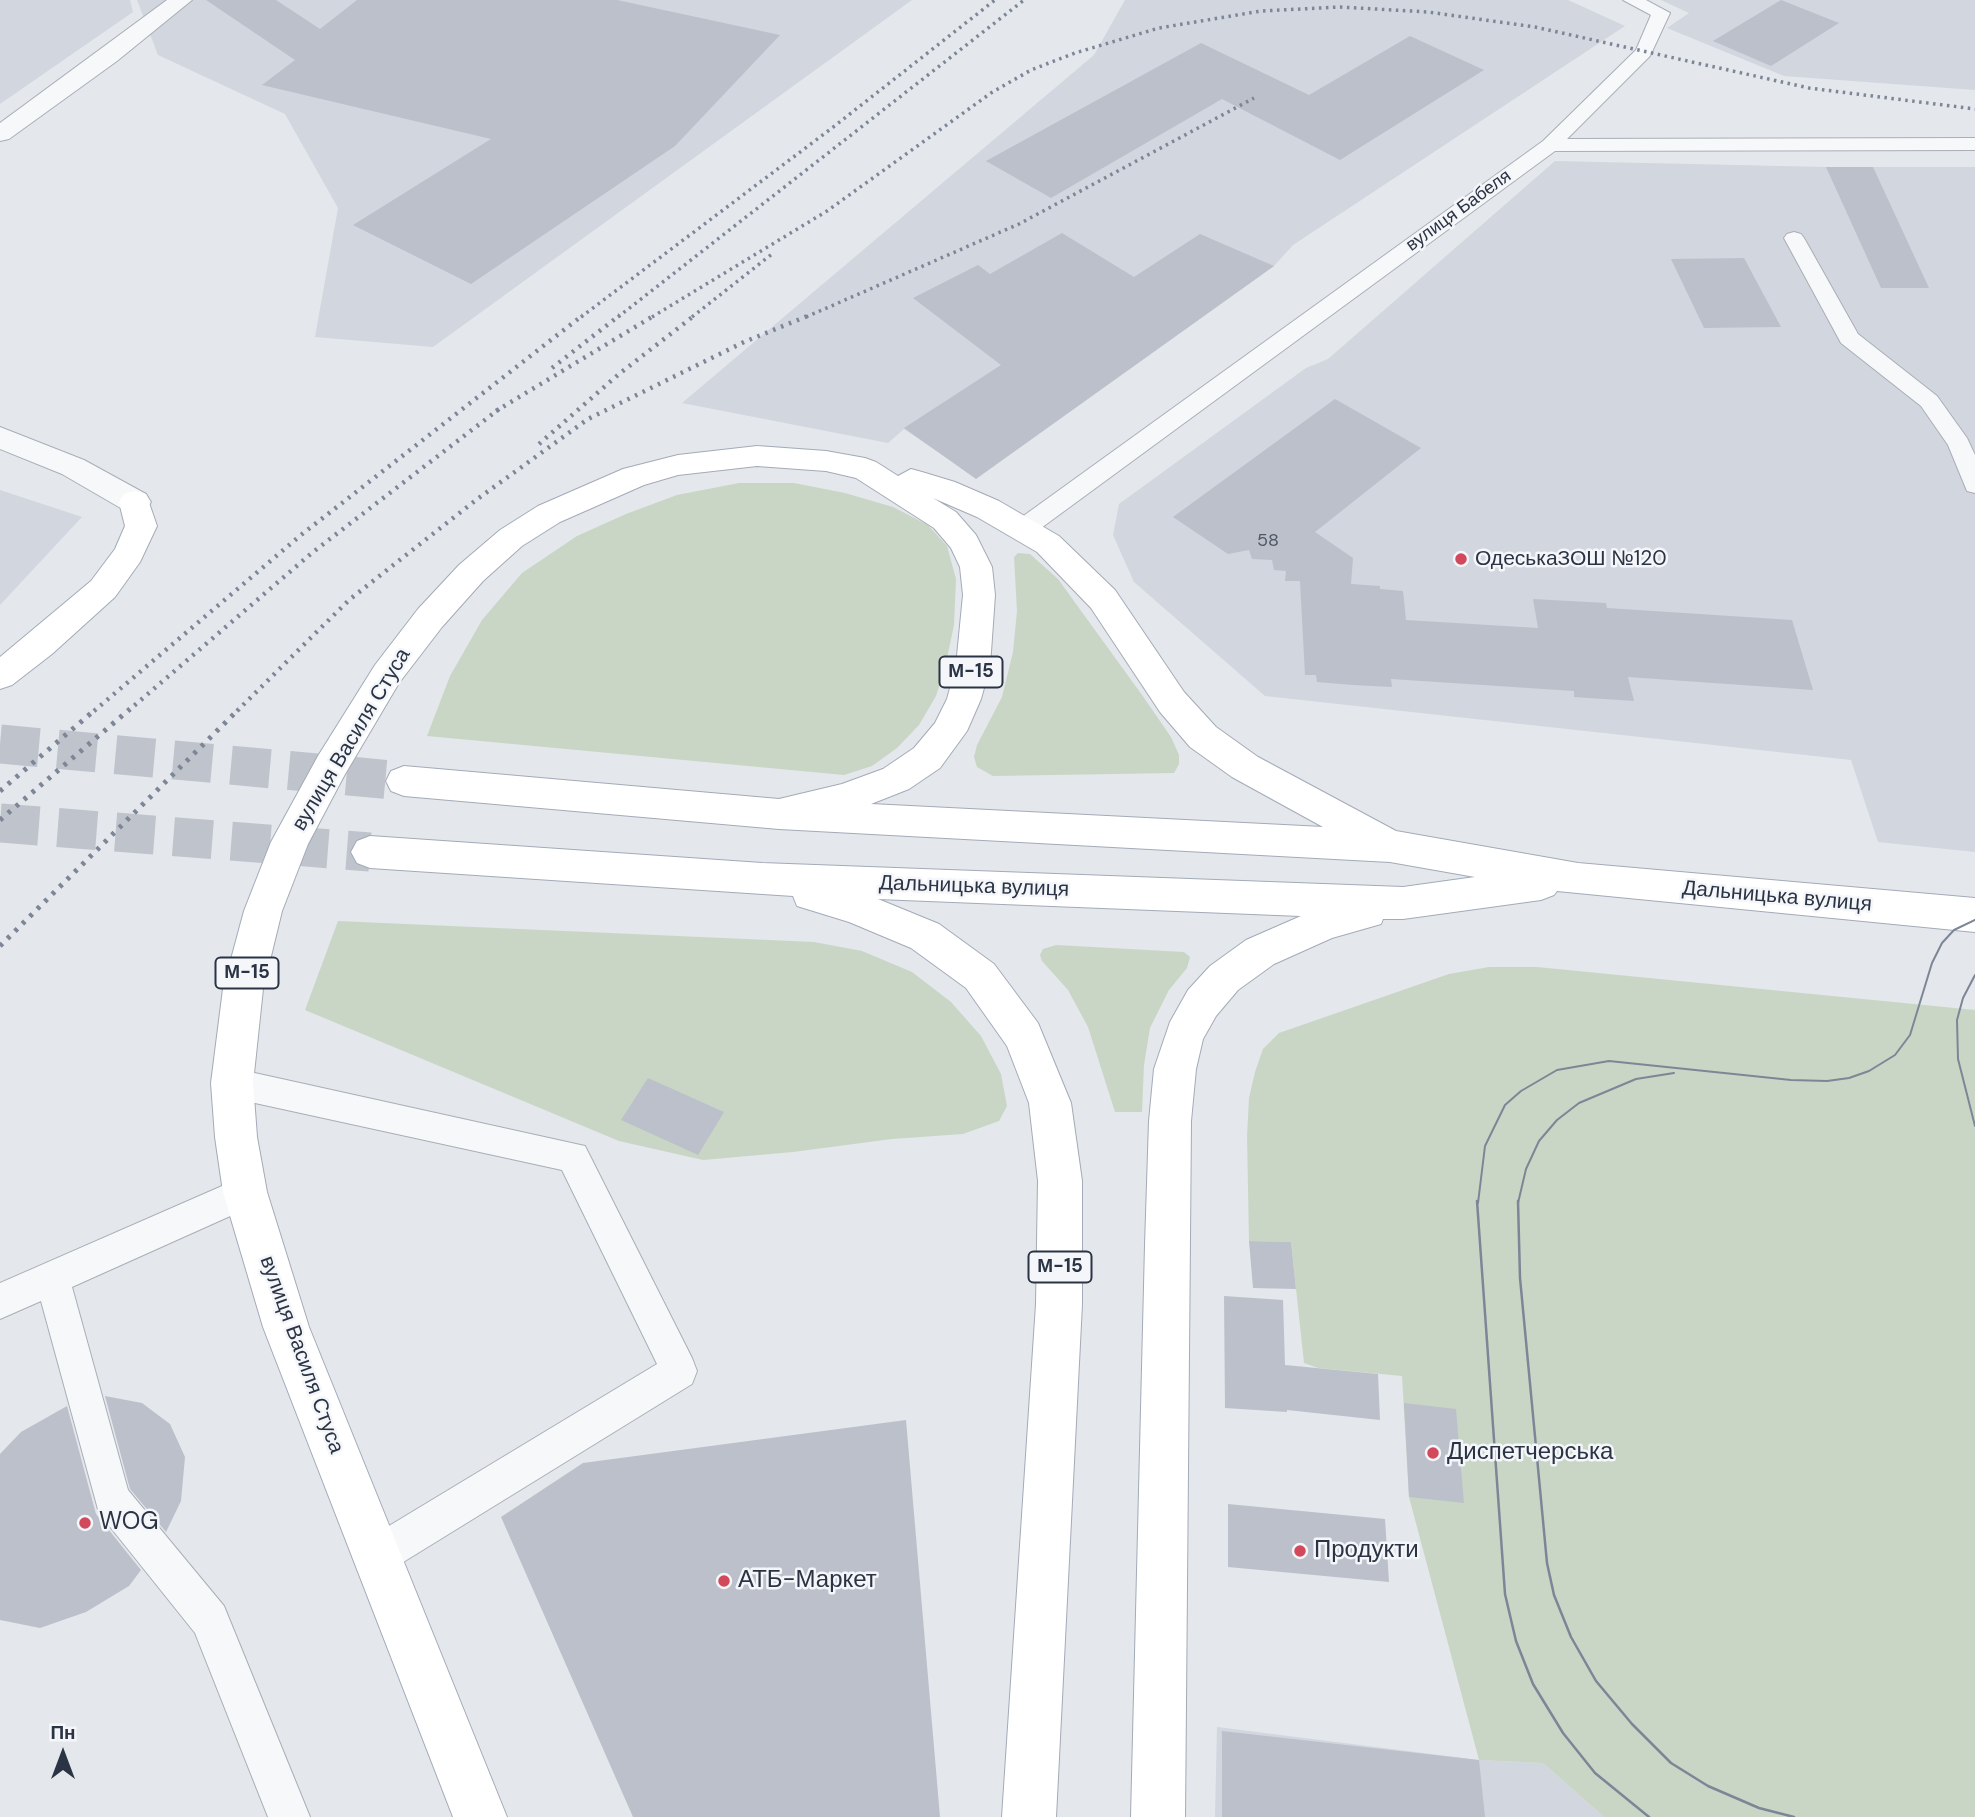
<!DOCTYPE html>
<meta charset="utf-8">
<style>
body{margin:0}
#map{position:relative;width:1975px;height:1817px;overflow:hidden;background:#e4e7ec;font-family:"DM Sans",sans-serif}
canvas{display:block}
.north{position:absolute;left:28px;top:1719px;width:70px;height:70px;-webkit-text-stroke:5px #f4f6f9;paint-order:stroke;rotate:0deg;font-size:19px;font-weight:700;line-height:28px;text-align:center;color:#2b3445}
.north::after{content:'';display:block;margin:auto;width:24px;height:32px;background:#2b3445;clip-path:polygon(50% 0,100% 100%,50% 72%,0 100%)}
</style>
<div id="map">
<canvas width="1975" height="1817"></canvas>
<div class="north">Пн</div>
</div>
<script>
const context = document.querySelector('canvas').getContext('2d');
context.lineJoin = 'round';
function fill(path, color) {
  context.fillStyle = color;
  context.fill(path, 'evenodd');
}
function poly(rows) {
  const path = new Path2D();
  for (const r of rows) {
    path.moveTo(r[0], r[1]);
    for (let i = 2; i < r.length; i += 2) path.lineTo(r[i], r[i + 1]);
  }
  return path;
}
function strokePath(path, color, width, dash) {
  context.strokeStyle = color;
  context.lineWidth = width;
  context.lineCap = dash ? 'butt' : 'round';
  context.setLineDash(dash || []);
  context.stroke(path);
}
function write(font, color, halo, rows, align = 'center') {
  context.font = font + ' "DM Sans",sans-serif';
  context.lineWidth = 5;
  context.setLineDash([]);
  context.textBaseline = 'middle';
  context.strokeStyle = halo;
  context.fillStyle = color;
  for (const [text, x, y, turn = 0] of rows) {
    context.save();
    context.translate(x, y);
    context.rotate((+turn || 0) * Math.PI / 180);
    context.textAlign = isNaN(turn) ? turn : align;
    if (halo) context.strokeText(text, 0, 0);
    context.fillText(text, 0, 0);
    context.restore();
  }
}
const built = poly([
 [0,0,130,0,133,12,0,104],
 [137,0,912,0,433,347,315,337,338,208,285,114,158,55],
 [1125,0,1568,0,1625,26,1293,245,1274,266,976,478,904,429,888,443,682,403,1094,55],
 [1661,0,1975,0,1975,90,1784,76,1667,28,1689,13],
 [1555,161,1826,167,1975,167,1975,852,1878,842,1851,760,1265,696,1134,582,1113,535,1119,504,1306,368,1328,359],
 [0,490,82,517,0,605],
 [1217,1727,1479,1760,1543,1763,1604,1817,1215,1817]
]);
const green = poly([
 [739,483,794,483,845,493,893,507,928,525,947,546,956,579,954,625,945,668,936,696,919,725,897,748,872,766,844,775,427,736,450,676,482,620,522,573,577,536,626,514,677,495],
 [1018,553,1030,554,1058,579,1142,695,1171,737,1179,755,1179,764,1174,773,993,776,977,767,974,757,977,745,1002,697,1013,652,1017,611,1014,557],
 [338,921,814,942,862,951,912,972,951,1002,981,1036,1001,1074,1007,1106,999,1121,963,1134,892,1139,793,1152,703,1160,619,1141,305,1010],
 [1056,945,1184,952,1190,957,1187,968,1169,990,1150,1028,1144,1065,1142,1112,1115,1112,1088,1027,1068,990,1042,961,1040,955,1043,949],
 [1489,967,1537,967,1975,1010,1975,1817,1604,1817,1543,1763,1479,1760,1409,1497,1402,1376,1318,1368,1304,1363,1291,1242,1249,1241,1247,1136,1249,1098,1255,1072,1263,1049,1279,1033,1449,974]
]);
const building = poly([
 [206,0,276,0,320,29,357,0,617,0,780,35,675,146,471,284,353,225,491,139,262,85,295,60],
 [1781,0,1839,23,1771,66,1713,41],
 [1410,36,1484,70,1340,160,1222,99,1051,198,986,161,1201,43,1309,95],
 [1826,167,1873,167,1929,288,1881,288],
 [1062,233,1134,277,1200,234,1274,266,976,479,904,428,1001,365,913,298,978,265,990,274],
 [1744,258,1781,327,1704,328,1671,259],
 [1335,399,1421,448,1315,532,1353,558,1351,584,1380,586,1380,589,1403,591,1406,620,1538,628,1533,599,1606,603,1607,608,1792,620,1813,690,1628,677,1634,701,1574,697,1574,691,1391,679,1392,687,1353,685,1317,682,1316,675,1305,675,1300,581,1285,581,1286,571,1274,570,1272,560,1252,559,1249,550,1228,554,1173,517],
 [648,1078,724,1112,698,1155,621,1120],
 [1249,1241,1291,1242,1296,1289,1253,1288],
 [1224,1296,1283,1300,1285,1365,1378,1374,1380,1420,1287,1410,1287,1412,1225,1408],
 [105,1396,142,1403,170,1424,185,1457,181,1501,166,1532,130,1489],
 [1404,1403,1456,1409,1464,1503,1409,1497],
 [67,1406,96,1514,141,1570,129,1586,86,1612,40,1628,0,1620,0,1454,21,1432],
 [906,1420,940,1817,633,1817,501,1517,583,1463],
 [1228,1504,1385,1519,1389,1582,1228,1567],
 [1222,1731,1479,1760,1485,1817,1222,1817]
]);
const primaryTunnel = poly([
 [0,744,404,781],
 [0,823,370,852]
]);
const service = poly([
 [1623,0,1646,0,1670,13,1650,56,1567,139,1975,138,1975,150,1555,151,1033,534,1024,537,1015,534,1012,528,1015,522,1543,141,1636,50,1651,15,1623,0],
 [1794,232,1801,234,1804,238,1858,334,1937,396,1967,438,1975,455,1975,493,1967,491,1948,445,1921,406,1841,343,1784,238,1787,234,1794,232],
 [232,1068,585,1146,692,1358,697,1371,692,1384,392,1569,378,1574,364,1569,359,1555,364,1541,657,1364,562,1170,232,1098,221,1094,216,1083,221,1072,232,1068],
 [245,1176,257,1180,262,1192,257,1204,72,1287,128,1490,224,1606,310,1817,268,1817,195,1633,99,1513,41,1301,0,1319,0,1283,245,1176]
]);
const minor = poly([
 [167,0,192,0,117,61,9,139,0,141,0,123,167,0],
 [0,427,84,460,146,494,151,502,146,510,135,513,124,510,62,474,0,449,0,427]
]);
const primary = poly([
 [757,446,826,451,865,458,876,462,898,476,911,469,922,472,955,482,999,501,1059,536,1115,590,1184,692,1216,727,1258,757,1396,831,1578,863,1975,898,1975,932,1557,891,1554,895,1541,900,1403,919,1383,919,1381,924,1332,938,1274,964,1238,990,1216,1016,1203,1039,1196,1069,1191,1121,1185,1817,1131,1817,1145,1245,1149,1121,1154,1069,1170,1022,1188,990,1210,966,1246,940,1301,916,878,899,939,924,994,964,1038,1023,1071,1103,1082,1181,1082,1304,1056,1817,1002,1817,1036,1304,1038,1181,1029,1103,1007,1046,966,988,911,948,849,922,797,906,793,896,370,868,357,863,351,852,357,841,370,836,762,863,1403,887,1475,877,1390,862,779,829,404,796,391,791,386,781,391,771,404,766,779,799,842,784,883,769,914,748,935,723,947,699,956,666,963,595,960,567,951,548,934,528,856,478,826,471,757,466,678,475,644,485,560,522,522,546,483,581,442,627,399,683,344,776,308,844,282,911,263,989,253,1083,257,1137,267,1192,309,1327,507,1817,453,1817,263,1327,223,1192,215,1137,211,1083,223,989,244,911,271,842,318,756,375,665,418,609,459,565,500,530,538,506,623,469,678,455,757,446],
 [933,498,977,517,1037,552,1091,608,1160,712,1190,747,1232,777,1323,827,871,804,909,789,940,768,967,731,981,699,990,666,995,595,992,567,976,535,956,512,933,498],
 [135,491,146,494,157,526,140,562,115,597,52,654,12,685,0,689,0,657,91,581,115,549,125,526,119,502,124,494,135,491]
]);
const tramFar1 = poly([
 [1975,975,1963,998,1957,1020,1958,1059,1975,1126],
 [1478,1203,1485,1146,1505,1105,1521,1091,1557,1070,1609,1061,1791,1080,1827,1081,1849,1078,1869,1071,1895,1055,1910,1035,1932,963,1942,943,1954,930,1975,920],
 [1518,1203,1526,1169,1539,1141,1557,1120,1579,1103,1636,1079,1674,1073]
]);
const tram = poly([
 [1477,1201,1505,1594,1516,1641,1533,1684,1563,1733,1595,1773,1649,1817],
 [1518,1201,1520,1278,1547,1563,1554,1595,1571,1637,1596,1681,1632,1724,1671,1763,1708,1786,1759,1808,1794,1817]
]);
const railFar2 = poly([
 [581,317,832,128,995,0],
 [618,317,1024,0],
 [652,317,827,211,991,93,1031,70,1075,53,1159,28,1261,11,1340,7,1428,12,1535,27,1809,88,1975,109],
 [692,317,772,254],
 [806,317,1019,224,1254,98]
]);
const railFar1 = poly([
 [552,368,620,315],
 [496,411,655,315],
 [539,444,619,374,695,315],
 [94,711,301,535,583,315],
 [128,711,313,552,503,406],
 [237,711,349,600,476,500,588,419,744,342,810,315]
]);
const rail = poly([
 [0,791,96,709],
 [0,820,130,709],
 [0,946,239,709]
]);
const markers = [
 [1461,559,7,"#d1495b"],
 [1433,1453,7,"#d1495b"],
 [85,1523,7,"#d1495b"],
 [1300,1551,7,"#d1495b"],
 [724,1581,7,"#d1495b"]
];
const farStreetnames = [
 ["вулиця Бабеля",1459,211,-36]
];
const numberNames = [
 ["58",1268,541]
];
const shields = [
 [971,672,63],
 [247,973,63],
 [1060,1267,63]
];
const shieldNames = [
 ["М-15",971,672],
 ["М-15",247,973],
 ["М-15",1060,1267]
];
const poiNames = [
 ["ОдеськаЗОШ №120",1475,559]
];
const streetNames = [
 ["вулиця Василя Стуса",352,740,-59],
 ["Дальницька вулиця",974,887,2],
 ["Дальницька вулиця",1777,897,5],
 ["вулиця Василя Стуса",301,1355,70]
];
const nearPoinames = [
 ["Диспетчерська",1447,1453],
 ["WOG",99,1523],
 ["Продукти",1314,1551],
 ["АТБ-Маркет",738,1581]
];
fill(built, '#d2d6de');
fill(green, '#c9d6c5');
fill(building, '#bbc0ca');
strokePath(primaryTunnel, '#bfc3cb', 39, [39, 19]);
strokePath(service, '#a9aeb7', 2);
strokePath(minor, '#a9aeb7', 2);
strokePath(primary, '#a3abb8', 2);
fill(service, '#f7f8fa');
fill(minor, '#f7f8fa');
fill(primary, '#fff');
strokePath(tramFar1, '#7d8696', 2);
strokePath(tram, '#7d8696', 2.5);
strokePath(railFar2, '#7d8696', 3.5, [2.5, 4.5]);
strokePath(railFar1, '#7d8696', 4.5, [2.5, 6]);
strokePath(rail, '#7d8696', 5, [3.5, 7]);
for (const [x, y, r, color] of markers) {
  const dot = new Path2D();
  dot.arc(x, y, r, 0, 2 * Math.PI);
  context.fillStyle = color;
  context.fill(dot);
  strokePath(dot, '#f4f6f9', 2.5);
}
write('18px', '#2b3445', '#f4f6f9', farStreetnames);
write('18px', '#4f5766', null, numberNames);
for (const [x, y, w] of shields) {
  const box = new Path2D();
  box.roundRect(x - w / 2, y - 15.5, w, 31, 5);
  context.fillStyle = '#f4f6f9';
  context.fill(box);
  strokePath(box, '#2b3445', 2);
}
write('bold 19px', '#2b3445', null, shieldNames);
write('21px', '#2b3445', '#f4f6f9', poiNames, 'left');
write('21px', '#2b3445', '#f4f6f9', streetNames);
write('24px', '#2b3445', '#f4f6f9', nearPoinames, 'left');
</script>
